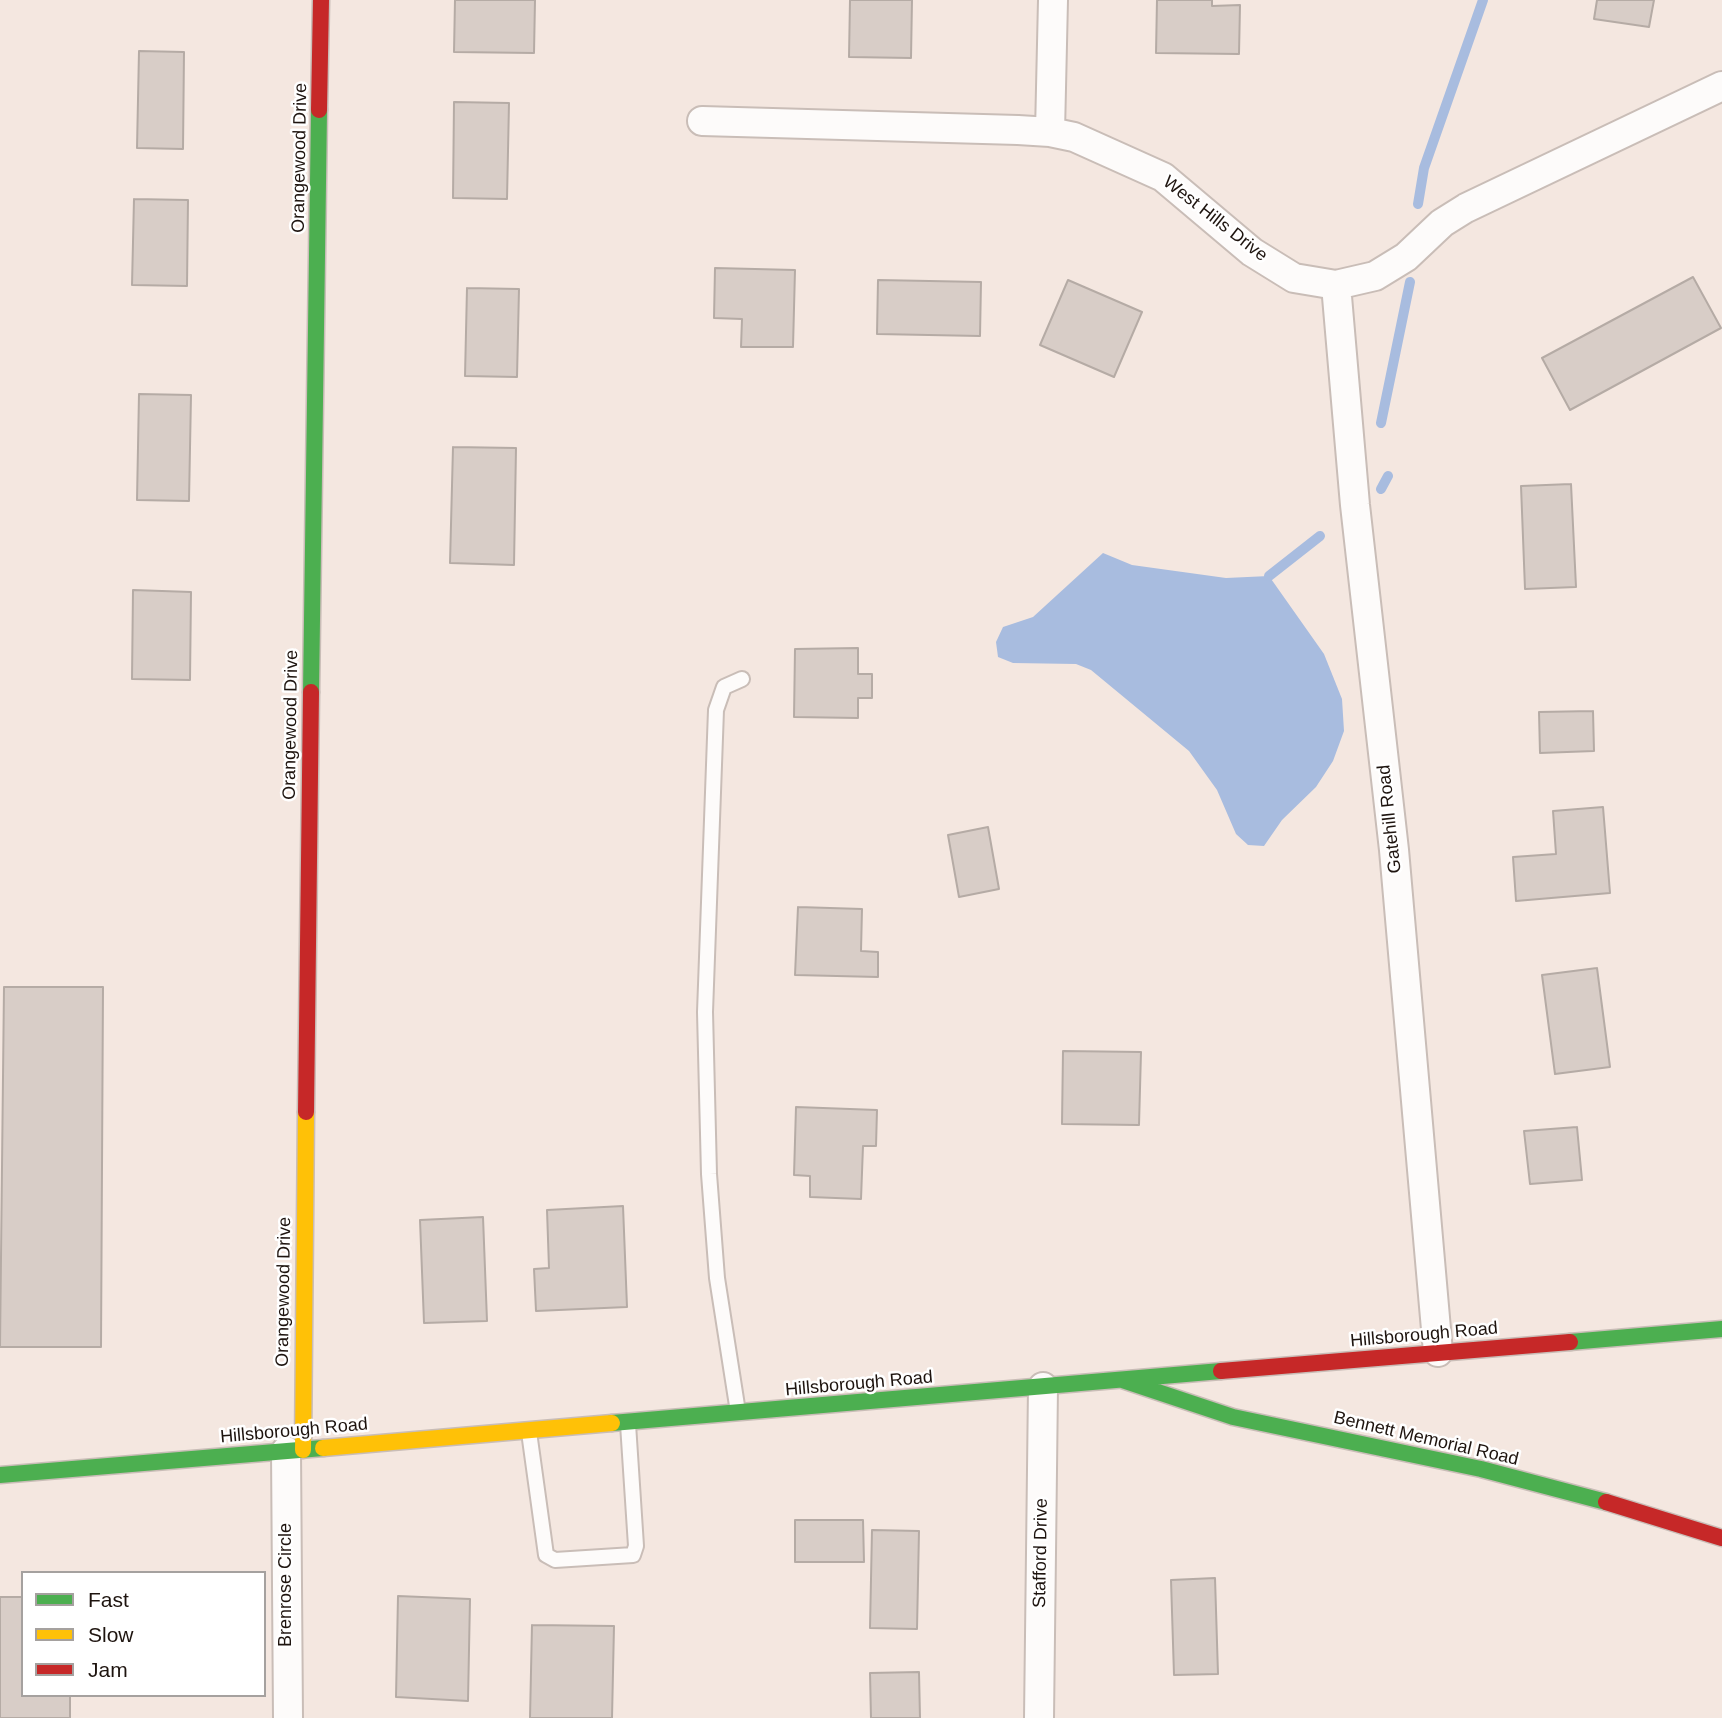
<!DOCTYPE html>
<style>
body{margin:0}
#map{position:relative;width:1722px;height:1718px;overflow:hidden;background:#f4e7e0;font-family:Helvetica,sans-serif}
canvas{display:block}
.legend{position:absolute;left:21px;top:1571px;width:245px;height:126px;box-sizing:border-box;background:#fff;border:2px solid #a5a19f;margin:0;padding:9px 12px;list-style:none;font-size:21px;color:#1e140f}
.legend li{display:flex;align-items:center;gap:14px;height:35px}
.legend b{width:35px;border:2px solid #a5a19f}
</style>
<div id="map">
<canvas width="1722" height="1718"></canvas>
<ul class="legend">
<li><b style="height:9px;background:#4caf50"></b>Fast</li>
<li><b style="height:9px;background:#ffc107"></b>Slow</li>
<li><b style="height:9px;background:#c62828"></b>Jam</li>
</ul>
</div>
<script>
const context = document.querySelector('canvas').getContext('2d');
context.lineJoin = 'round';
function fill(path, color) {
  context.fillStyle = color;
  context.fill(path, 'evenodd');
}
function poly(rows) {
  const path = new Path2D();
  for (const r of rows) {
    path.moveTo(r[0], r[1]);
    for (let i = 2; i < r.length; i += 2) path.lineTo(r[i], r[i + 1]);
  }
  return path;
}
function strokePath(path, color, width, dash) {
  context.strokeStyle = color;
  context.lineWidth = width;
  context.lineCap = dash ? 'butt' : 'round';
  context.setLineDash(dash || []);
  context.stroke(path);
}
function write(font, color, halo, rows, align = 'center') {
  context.font = font + ' Helvetica,sans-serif';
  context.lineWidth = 5;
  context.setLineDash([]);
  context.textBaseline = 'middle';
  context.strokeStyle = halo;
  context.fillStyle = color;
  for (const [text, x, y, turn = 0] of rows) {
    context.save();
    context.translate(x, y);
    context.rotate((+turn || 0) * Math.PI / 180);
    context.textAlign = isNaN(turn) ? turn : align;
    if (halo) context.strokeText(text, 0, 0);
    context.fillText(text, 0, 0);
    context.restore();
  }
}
const water = poly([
 [1103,553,1132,565,1226,578,1269,576,1324,654,1342,699,1344,731,1333,761,1316,787,1282,820,1264,846,1248,845,1236,834,1217,790,1189,751,1091,670,1076,664,1013,663,998,657,996,642,1003,627,1033,617]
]);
const stream = poly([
 [1418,204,1424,168,1483,0],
 [1381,423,1410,282],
 [1381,489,1388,476],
 [1269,576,1320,536]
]);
const building = poly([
 [455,0,535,0,534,53,454,52,455,0],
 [850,0,912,0,911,58,849,57,850,0],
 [1157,0,1212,0,1212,6,1240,5,1239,54,1156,53,1157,0],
 [1597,0,1654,0,1649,27,1594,19,1597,0],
 [139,51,184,52,183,149,137,148,139,51],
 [454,102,509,103,507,199,453,198,454,102],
 [134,199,188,200,187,286,132,285,134,199],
 [715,268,795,270,793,347,741,347,742,319,714,318,715,268],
 [1693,277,1721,328,1570,410,1542,358,1693,277],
 [878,280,981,282,980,336,877,334,878,280],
 [1068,280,1142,312,1114,377,1040,345,1068,280],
 [467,288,519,289,517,377,465,376,467,288],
 [139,394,191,395,189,501,137,500,139,394],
 [453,447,516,448,514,565,450,563,453,447],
 [1571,484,1576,587,1525,589,1521,486,1571,484],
 [133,590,191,592,190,680,132,679,133,590],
 [858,648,858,674,872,674,872,698,858,698,858,718,794,717,795,649,858,648],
 [1593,711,1594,751,1540,753,1539,712,1593,711],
 [1603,807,1610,893,1516,901,1513,857,1556,854,1553,811,1603,807],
 [988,827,999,889,959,897,948,835,988,827],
 [798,907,862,909,861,951,878,952,878,977,795,975,798,907],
 [1597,968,1610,1067,1555,1074,1542,975,1597,968],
 [4,987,103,987,101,1347,0,1347,4,987],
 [1063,1051,1141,1052,1139,1125,1062,1124,1063,1051],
 [796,1107,877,1110,876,1146,863,1146,861,1199,810,1197,810,1176,794,1175,796,1107],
 [1577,1127,1582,1180,1530,1184,1524,1131,1577,1127],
 [623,1206,627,1307,536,1311,534,1269,549,1268,547,1210,623,1206],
 [483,1217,487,1321,424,1323,420,1220,483,1217],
 [795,1520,863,1520,864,1562,795,1562,795,1520],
 [872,1530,919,1531,917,1629,870,1628,872,1530],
 [1215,1578,1218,1674,1174,1675,1171,1580,1215,1578],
 [398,1596,470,1599,468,1701,396,1697,398,1596],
 [0,1597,23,1597,23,1695,70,1695,70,1718,0,1718,0,1597],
 [532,1625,614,1626,612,1718,530,1718,532,1625],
 [919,1672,920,1718,871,1718,870,1673,919,1672]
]);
const lane = poly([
 [738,1412,717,1278,709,1174,705,1012,716,710,724,687,742,679],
 [529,1432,546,1555,555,1560,633,1555,636,1546,628,1424]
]);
const street = poly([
 [702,121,1018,130,1050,132,1074,137,1163,177,1252,252,1294,278,1336,285,1375,276,1406,257,1442,223,1466,208,1722,86],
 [1050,132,1053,0],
 [1336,285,1355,505,1394,850,1438,1352],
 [286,1451,288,1718],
 [1039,1718,1043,1387]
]);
const fast = poly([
 [311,692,319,110],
 [1570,1342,1722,1329],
 [1122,1380,1233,1417,1481,1469,1606,1502],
 [612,1423,1221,1371],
 [0,1475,323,1448]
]);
const slow = poly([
 [323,1448,612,1423],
 [303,1450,306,1112]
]);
const jam = poly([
 [319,110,321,0],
 [306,1112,311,692],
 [1221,1371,1570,1342],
 [1606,1502,1722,1538]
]);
const streetNames = [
 ["Orangewood Drive",300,158,-89],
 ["West Hills Drive",1215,219,38],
 ["Orangewood Drive",291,725,-89],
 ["Gatehill Road",1390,819,-96],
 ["Orangewood Drive",284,1292,-89],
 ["Hillsborough Road",1424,1335,-5],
 ["Hillsborough Road",859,1384,-5],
 ["Hillsborough Road",294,1431,-5],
 ["Bennett Memorial Road",1426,1439,13],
 ["Stafford Drive",1041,1553,-89],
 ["Brenrose Circle",286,1585,-90]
];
fill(water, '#a8bcdf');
strokePath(stream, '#a8bcdf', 10);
fill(building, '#d8cdc7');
strokePath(building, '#b5aba5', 2);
strokePath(lane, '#c9bdb7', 18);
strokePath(street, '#c9bdb7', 32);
strokePath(fast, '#c9bdb7', 19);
strokePath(slow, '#c9bdb7', 19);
strokePath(jam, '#c9bdb7', 19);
strokePath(lane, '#fdfbfa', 14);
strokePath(street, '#fdfbfa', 28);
strokePath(fast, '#4caf50', 16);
strokePath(slow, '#ffc107', 16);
strokePath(jam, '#c62828', 16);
write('18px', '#1e140f', '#fff', streetNames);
</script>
